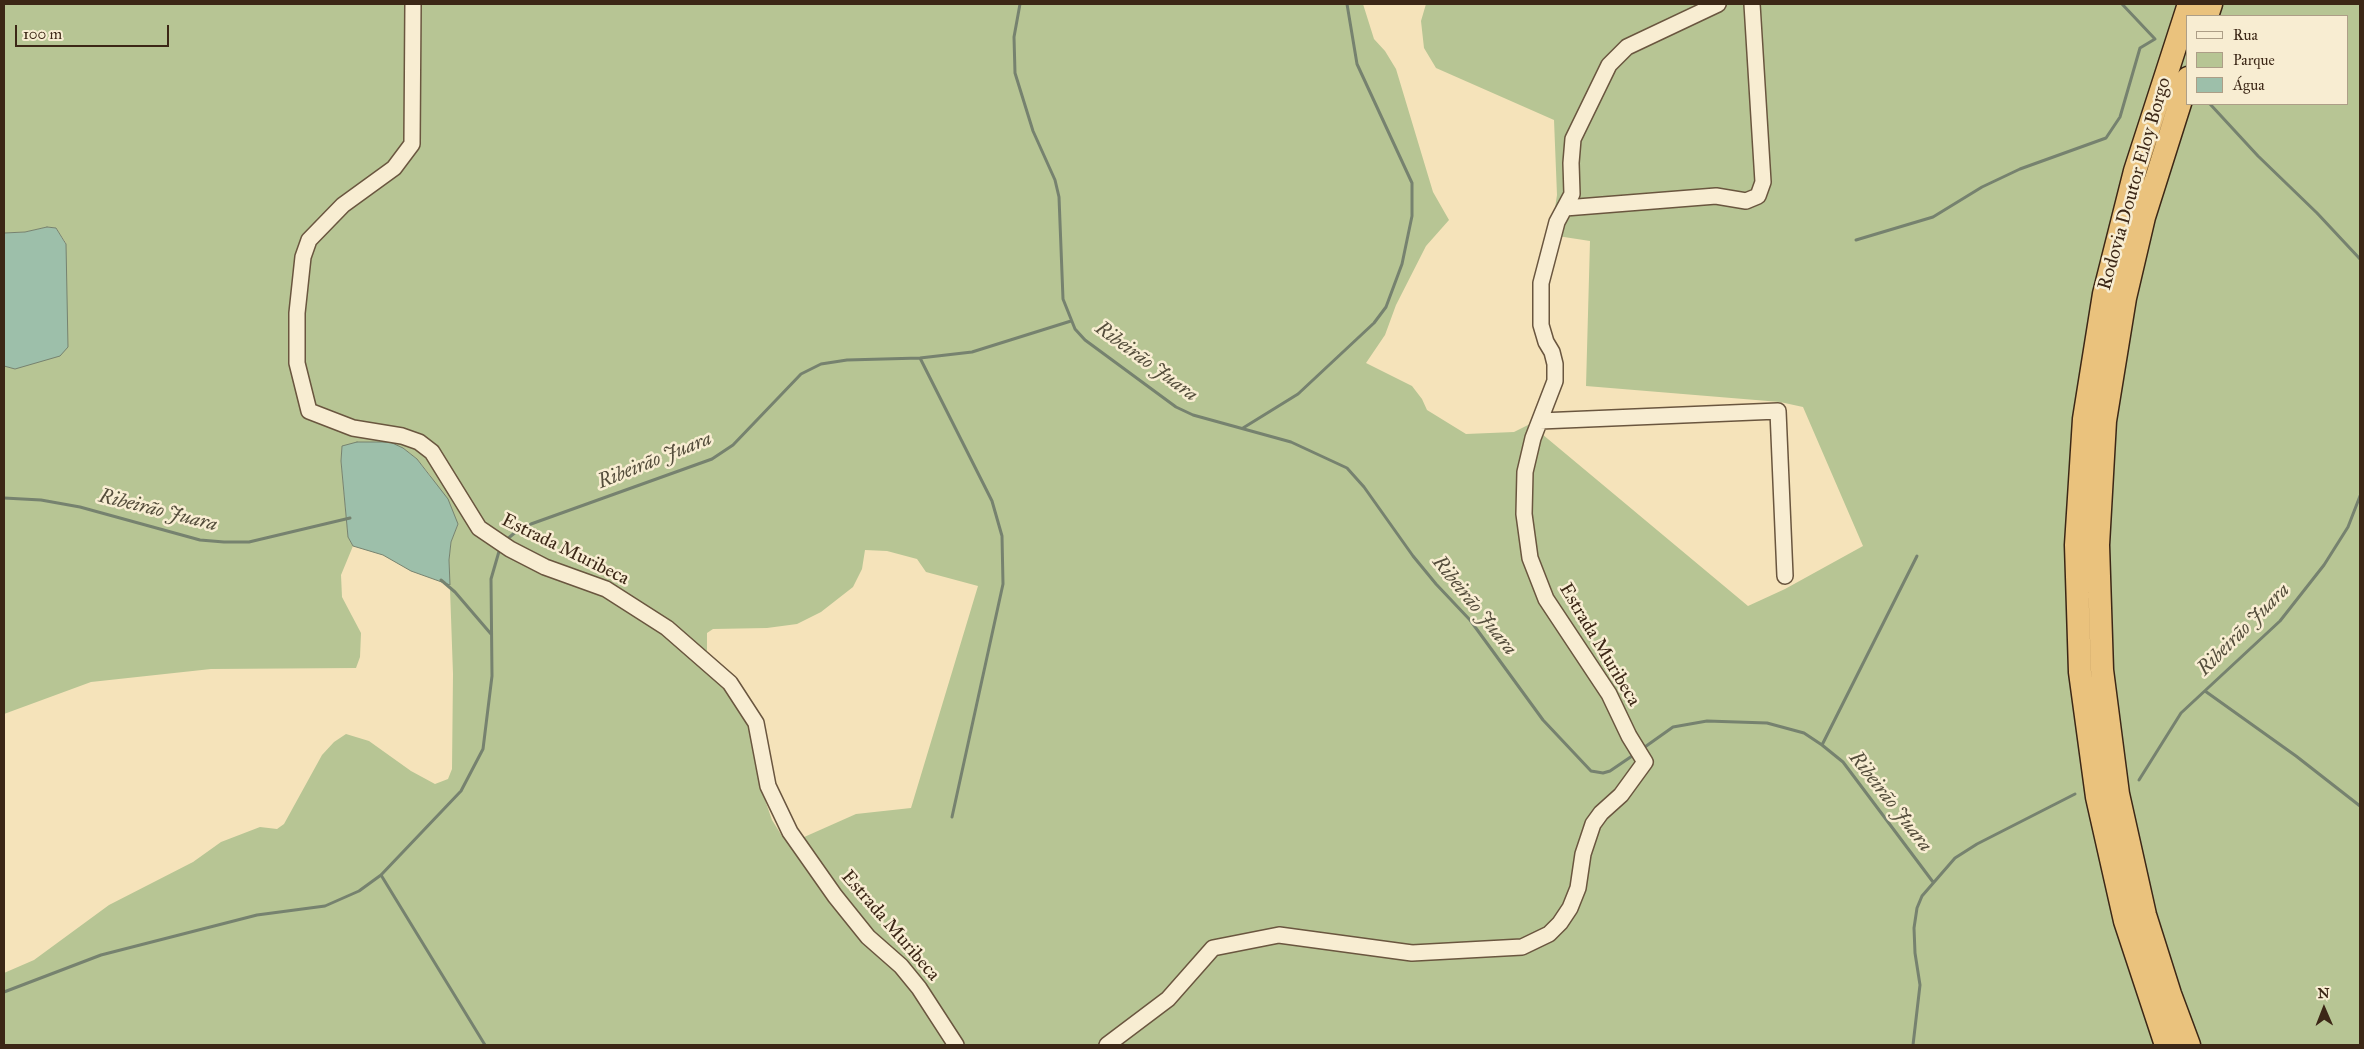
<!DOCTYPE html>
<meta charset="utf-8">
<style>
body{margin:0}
#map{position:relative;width:2364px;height:1049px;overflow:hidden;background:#f5e3ba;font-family:"IM FELL Great Primer",serif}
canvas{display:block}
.frame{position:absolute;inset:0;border:5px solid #3c2716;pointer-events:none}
.legend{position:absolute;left:2186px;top:15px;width:162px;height:90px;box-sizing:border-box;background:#f8edd2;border:1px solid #ad9e87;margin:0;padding:6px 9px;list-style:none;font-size:15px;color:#3c2716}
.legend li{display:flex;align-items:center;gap:10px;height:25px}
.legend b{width:25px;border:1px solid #ad9e87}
.north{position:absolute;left:2299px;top:984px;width:50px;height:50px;-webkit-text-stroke:4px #f8edd2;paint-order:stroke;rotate:359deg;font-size:14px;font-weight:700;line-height:20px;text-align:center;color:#3c2716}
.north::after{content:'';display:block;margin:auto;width:18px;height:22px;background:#3c2716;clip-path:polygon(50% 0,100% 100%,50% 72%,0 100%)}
.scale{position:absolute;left:15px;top:25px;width:154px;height:22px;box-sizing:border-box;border:2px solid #3c2716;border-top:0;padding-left:6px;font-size:15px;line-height:18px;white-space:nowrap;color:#3c2716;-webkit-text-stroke:4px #f8edd2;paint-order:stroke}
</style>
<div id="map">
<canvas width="2364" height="1049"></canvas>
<div class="frame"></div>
<ul class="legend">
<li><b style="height:6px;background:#f8edd2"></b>Rua</li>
<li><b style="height:14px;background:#b7c594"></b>Parque</li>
<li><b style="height:14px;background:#9dbfaa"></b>Água</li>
</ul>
<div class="north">N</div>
<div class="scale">100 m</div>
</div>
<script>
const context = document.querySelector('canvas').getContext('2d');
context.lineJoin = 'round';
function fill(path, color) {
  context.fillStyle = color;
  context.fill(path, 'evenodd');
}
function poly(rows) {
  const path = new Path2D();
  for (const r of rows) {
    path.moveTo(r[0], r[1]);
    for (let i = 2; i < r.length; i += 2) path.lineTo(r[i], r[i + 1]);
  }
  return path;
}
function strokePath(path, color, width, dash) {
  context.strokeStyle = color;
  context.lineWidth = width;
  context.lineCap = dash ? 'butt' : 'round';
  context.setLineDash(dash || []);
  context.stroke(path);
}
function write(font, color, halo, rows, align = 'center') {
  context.font = font + ' "IM FELL Great Primer",serif';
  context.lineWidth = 5;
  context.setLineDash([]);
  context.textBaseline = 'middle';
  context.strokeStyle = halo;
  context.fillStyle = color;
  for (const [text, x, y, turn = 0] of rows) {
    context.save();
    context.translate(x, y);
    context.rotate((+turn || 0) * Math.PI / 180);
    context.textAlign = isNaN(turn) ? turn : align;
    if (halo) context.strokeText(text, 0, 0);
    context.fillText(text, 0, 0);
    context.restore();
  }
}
const green = poly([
 [4,4,1363,4,1374,39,1385,51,1396,69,1433,192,1449,220,1426,246,1396,305,1385,335,1366,363,1412,386,1422,399,1427,410,1466,434,1514,432,1530,424,1748,606,1785,589,1863,546,1803,407,1780,402,1586,386,1590,241,1551,235,1557,195,1554,120,1436,68,1424,48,1421,21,1426,4,2360,4,2360,1045,4,1045,4,973,34,960,109,905,193,862,221,842,260,827,277,829,284,824,322,755,334,742,346,734,369,741,411,771,435,784,448,779,452,769,453,674,449,560,451,542,458,524,430,475,417,459,403,448,342,446,341,461,348,537,353,546,341,575,342,597,361,633,360,657,356,668,211,669,91,682,4,714,4,366,16,369,66,243,56,228,47,227,25,232,4,233],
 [2188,16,2348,16,2348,104,2188,104],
 [865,550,887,551,917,559,926,572,978,586,911,808,856,814,802,838,791,839,782,836,772,820,764,797,746,691,719,671,707,653,707,633,713,629,767,628,797,624,821,612,853,587,862,569]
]);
const water = poly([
 [47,227,56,228,66,244,68,347,60,356,15,369,4,366,4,233,25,232,47,227],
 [357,442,390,442,403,448,417,459,448,499,458,524,451,542,449,560,450,585,411,571,383,555,353,546,348,537,341,461,342,446,357,442]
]);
const stream = poly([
 [1020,4,1014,37,1015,73,1033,131,1055,180,1059,197,1063,299,1075,329,1085,340,1176,407,1193,415,1291,442,1347,468,1364,487,1413,556,1436,584,1470,620,1543,720,1591,771,1603,773,1610,771,1635,754],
 [2210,104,2258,156,2317,213,2360,259],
 [1856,240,1933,217,1982,187,2020,169,2106,138,2120,117,2140,48,2155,39,2122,4],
 [920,358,992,501,1002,536,1003,584,952,817],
 [1243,428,1298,394,1374,323,1386,307,1402,264,1412,216,1412,183,1357,64,1347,4],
 [4,498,41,500,80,507,200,540,224,542,249,542,350,518],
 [505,541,518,530,531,524,712,459,733,445,801,374,821,364,847,360,920,358,972,352,1071,321],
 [441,580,455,592,491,634],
 [2205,691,2296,756,2360,806],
 [1822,745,1917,556],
 [1642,749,1673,727,1707,721,1767,723,1804,733,1822,745,1843,762,1933,882],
 [2139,780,2181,713,2280,621,2324,565,2348,527,2360,496],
 [381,875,485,1045],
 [4,992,101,955,257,915,325,906,359,891,381,875,461,791,483,749,492,676,491,579,500,548],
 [1913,1045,1920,985,1915,953,1914,928,1917,908,1922,896,1955,858,1977,844,2075,794]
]);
const minor = poly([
 [413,4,412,144,394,168,343,205,309,240,303,257,297,313,297,363,309,411,353,428,402,436,419,442,432,452,479,528,510,549,545,567,606,589,667,628,730,683,756,723,768,786,790,832,835,896,868,937,901,966,919,988,956,1045],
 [1565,208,1716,196,1746,201,1758,196,1763,182,1752,4],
 [1540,421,1778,411,1785,576],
 [1107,1045,1168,999,1213,948,1279,935,1412,953,1522,947,1549,934,1560,923,1570,908,1578,888,1583,854,1593,824,1601,813,1621,795,1645,762,1629,736,1609,694,1546,599,1530,558,1524,514,1525,472,1533,438,1555,381,1555,364,1552,352,1546,342,1541,325,1541,283,1557,222,1572,194,1571,163,1573,139,1609,65,1627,47,1718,4]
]);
const highway = poly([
 [2207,16,2211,4],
 [2188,78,2144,217,2125,298,2105,421,2098,545,2102,670,2118,794,2145,915,2170,994,2189,1045],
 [2166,1045,2125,921,2097,797,2080,672,2076,545,2084,419,2104,294,2135,171,2189,4]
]);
const streetNames = [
 ["Rodovia Doutor Eloy Borgo",2135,184,-74],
 ["Estrada Muribeca",565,550,26],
 ["Estrada Muribeca",1599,645,59],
 ["Estrada Muribeca",890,926,49]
];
const waterNames = [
 ["Ribeirão Juara",1146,362,36],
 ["Ribeirão Juara",655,461,-22],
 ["Ribeirão Juara",158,511,14],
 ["Ribeirão Juara",1474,606,51],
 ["Ribeirão Juara",2244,630,-45],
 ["Ribeirão Juara",1890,802,52]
];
fill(green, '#b7c594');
fill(water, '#9dbfaa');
strokePath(water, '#76826f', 1);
strokePath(stream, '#76826f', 3);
strokePath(minor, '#6a563f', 18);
strokePath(highway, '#3c2716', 25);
strokePath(minor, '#f8edd2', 15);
strokePath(highway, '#eac27d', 22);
write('19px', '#3c2716', '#f8edd2', streetNames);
write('italic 20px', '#544d3b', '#f8edd2', waterNames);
</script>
